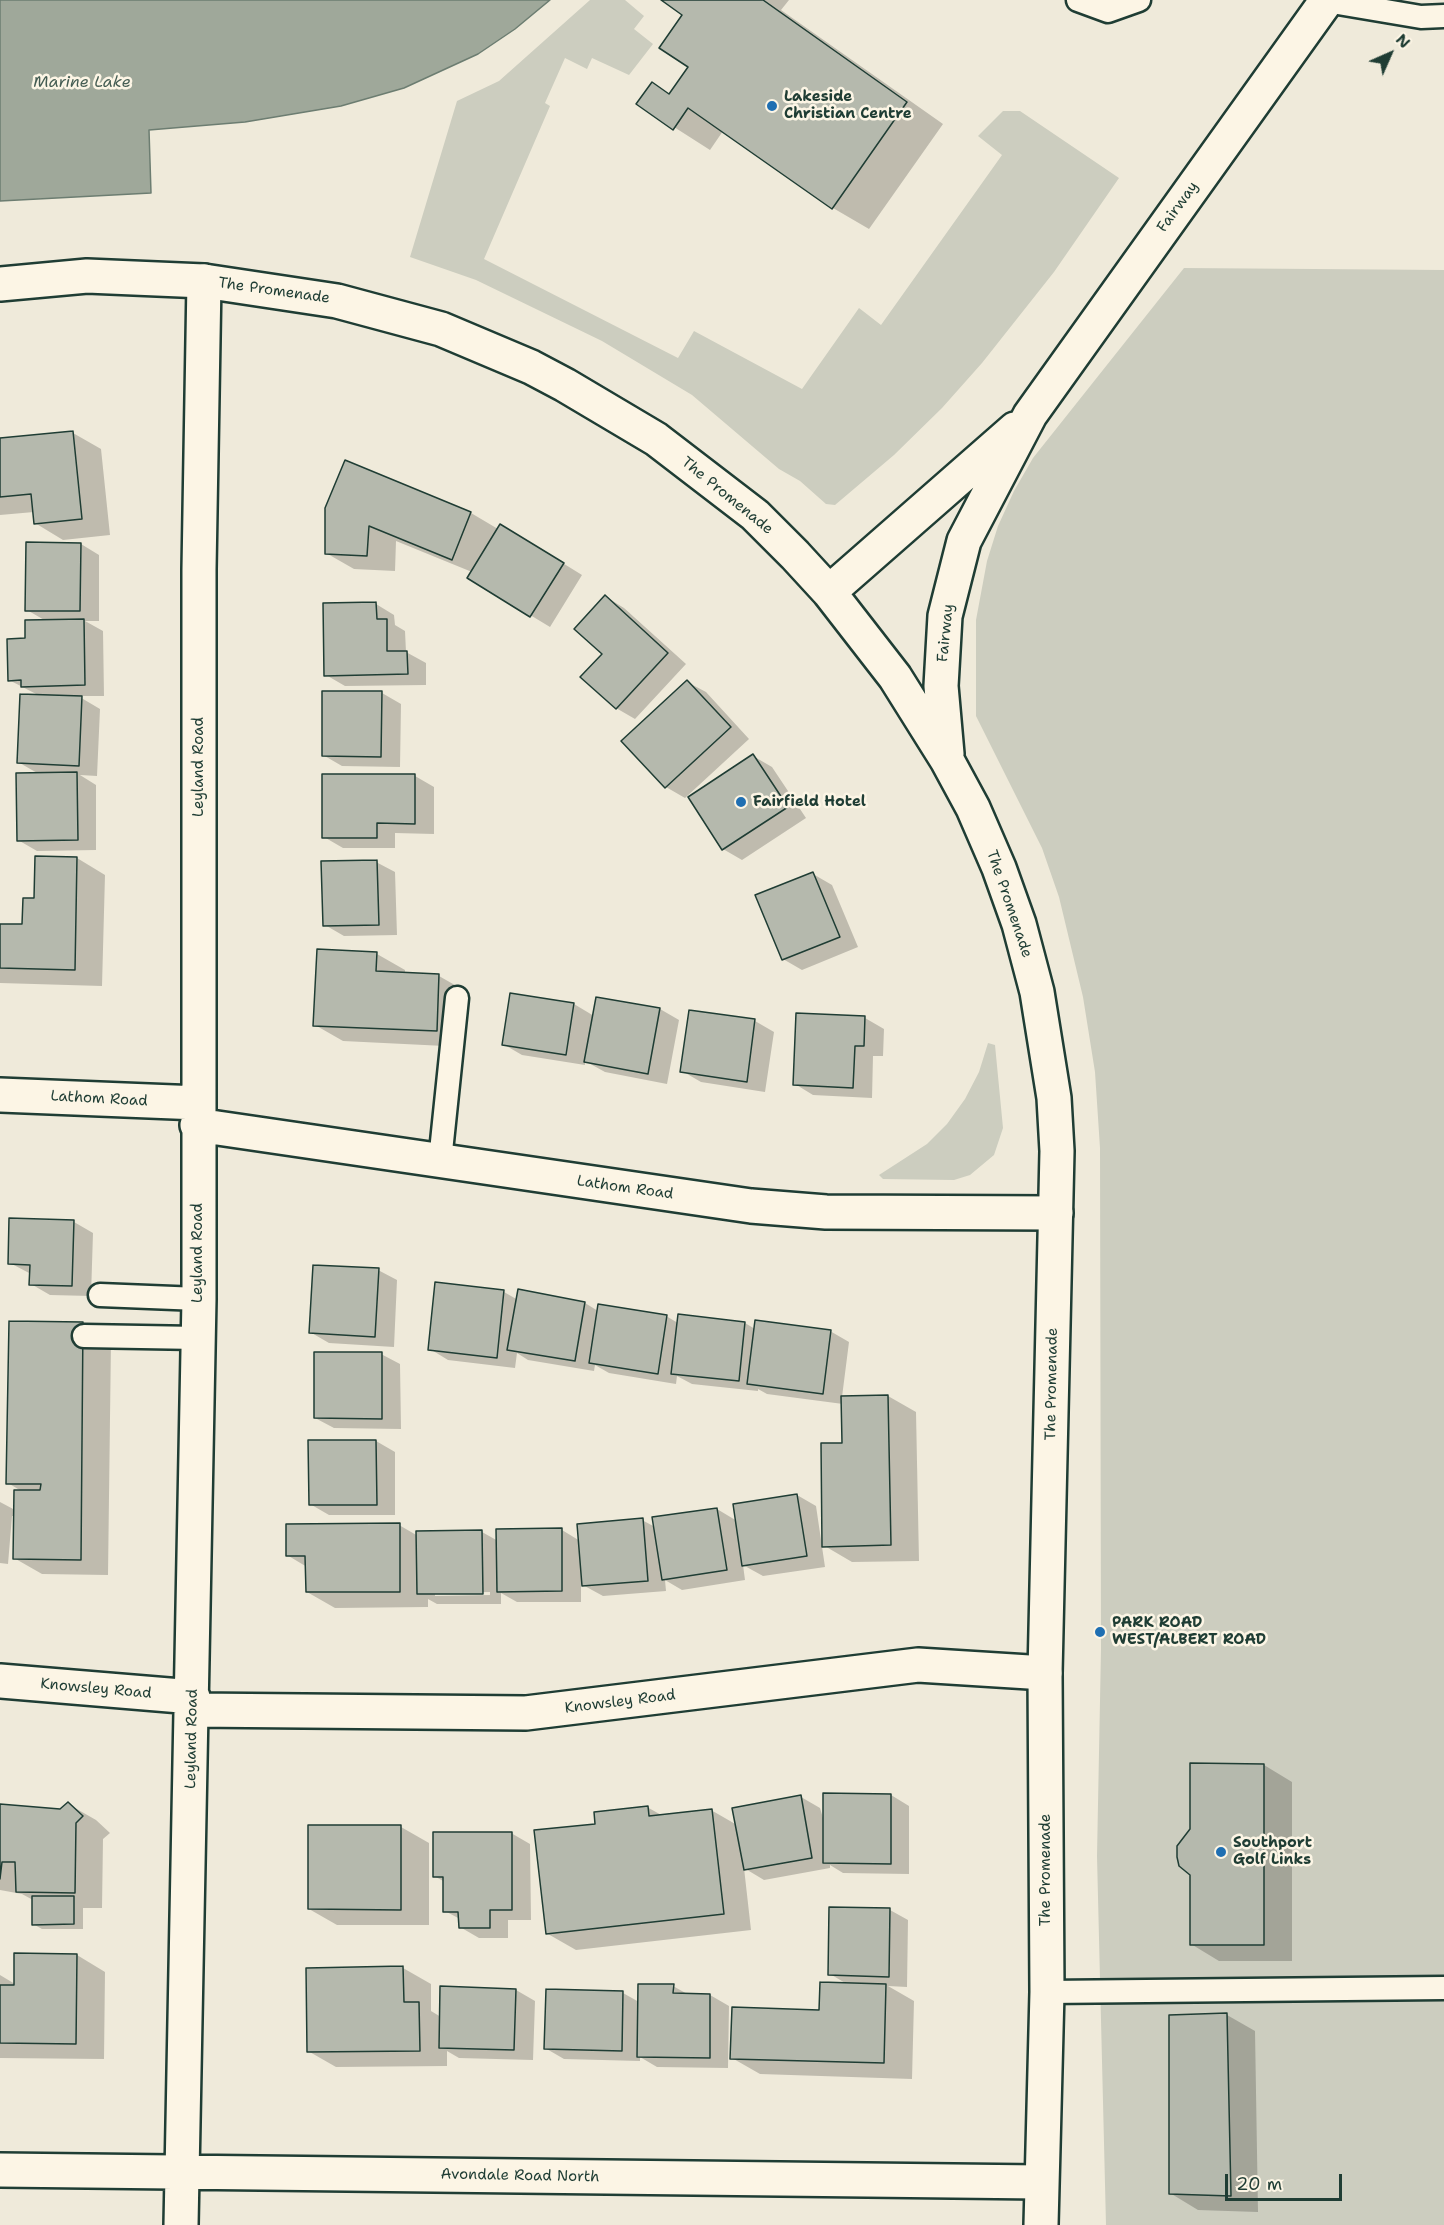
<!DOCTYPE html>
<style>
body{margin:0}
#map{position:relative;width:1444px;height:2225px;overflow:hidden;background:#efeada;font-family:"Shantell Sans",sans-serif}
canvas{display:block}
.north{position:absolute;left:1360px;top:24px;width:60px;height:60px;-webkit-text-stroke:4px #fcf5e5;paint-order:stroke;rotate:45deg;font-size:16px;font-weight:700;line-height:24px;text-align:center;color:#1f3d34}
.north::after{content:'';display:block;margin:auto;width:21px;height:27px;background:#1f3d34;clip-path:polygon(50% 0,100% 100%,50% 72%,0 100%)}
.scale{position:absolute;left:1225px;top:2174px;width:117px;height:27px;box-sizing:border-box;border:3px solid #1f3d34;border-top:0;padding-left:8px;font-size:18px;line-height:21px;white-space:nowrap;color:#1f3d34;-webkit-text-stroke:4px #fcf5e5;paint-order:stroke}
</style>
<div id="map">
<canvas width="1444" height="2225"></canvas>
<div class="north">N</div>
<div class="scale">20 m</div>
</div>
<script>
const context = document.querySelector('canvas').getContext('2d');
context.lineJoin = 'round';
function fill(path, color) {
  context.fillStyle = color;
  context.fill(path, 'evenodd');
}
function poly(rows) {
  const path = new Path2D();
  for (const r of rows) {
    path.moveTo(r[0], r[1]);
    for (let i = 2; i < r.length; i += 2) path.lineTo(r[i], r[i + 1]);
  }
  return path;
}
function strokePath(path, color, width, dash) {
  context.strokeStyle = color;
  context.lineWidth = width;
  context.lineCap = dash ? 'butt' : 'round';
  context.setLineDash(dash || []);
  context.stroke(path);
}
function write(font, color, halo, rows, align = 'center') {
  context.font = font + ' "Shantell Sans",sans-serif';
  context.lineWidth = 5;
  context.setLineDash([]);
  context.textBaseline = 'middle';
  context.strokeStyle = halo;
  context.fillStyle = color;
  for (const [text, x, y, turn = 0] of rows) {
    context.save();
    context.translate(x, y);
    context.rotate((+turn || 0) * Math.PI / 180);
    context.textAlign = isNaN(turn) ? turn : align;
    if (halo) context.strokeText(text, 0, 0);
    context.fillText(text, 0, 0);
    context.restore();
  }
}
const green = poly([
 [590,0,625,0,644,16,634,29,653,44,629,75,592,58,587,69,565,58,545,103,550,106,484,259,678,358,694,331,802,389,859,308,881,325,1002,155,978,136,1003,111,1020,111,1119,178,1054,272,982,363,942,408,894,455,835,505,826,504,800,481,779,469,692,395,602,341,476,280,410,257,457,101,499,81],
 [1184,268,1444,270,1444,2225,1106,2225,1097,1856,1101,1649,1100,1148,1095,1072,1083,997,1059,897,1042,848,976,716,976,620,987,561,998,526,1014,491,1033,458],
 [988,1043,995,1045,1003,1128,994,1155,970,1175,954,1180,883,1179,879,1175,927,1144,947,1124,965,1099,979,1072]
]);
const water = poly([
 [0,0,550,0,515,29,478,54,404,88,341,106,245,122,149,130,151,193,0,201,0,0]
]);
const shadow = poly([
 [664,0,789,0,781,10,943,124,869,229,833,208,723,131,710,150,638,104,652,84,670,94,690,67,684,14],
 [73,433,101,449,110,535,63,540,35,523,34,512,0,515,0,440],
 [345,462,471,513,498,529,519,536,582,575,550,627,469,578,472,572,396,541,395,571,354,569,326,553],
 [81,544,99,555,99,621,85,621,103,631,104,696,78,696,100,709,97,776,80,775,96,785,96,850,37,851,18,840,39,774,18,762,40,696,9,680,27,640,46,621,27,610],
 [606,597,624,608,686,664,635,719,616,708],
 [376,604,394,615,395,625,405,631,406,652,426,663,426,685,345,686,326,675],
 [687,682,706,692,749,739,685,798,666,787,623,741],
 [382,693,401,704,400,767,342,766,323,755],
 [753,756,772,767,806,818,742,860,723,849],
 [324,776,415,776,434,787,434,834,395,833,395,848,343,848,324,837],
 [37,858,77,858,105,875,102,986,0,983,0,925,24,926,36,899],
 [376,862,395,872,397,935,344,936,325,925],
 [813,874,832,885,858,947,802,970,783,959],
 [377,954,405,970,405,974,439,976,467,992,465,1047,343,1041,315,1025],
 [574,1004,594,1016,660,1009,679,1020,667,1084,605,1072,585,1061,585,1065,522,1055,503,1044],
 [690,1011,755,1021,774,1032,765,1092,701,1082,682,1071],
 [865,1018,884,1029,883,1056,873,1056,872,1098,813,1095,795,1084],
 [74,1222,93,1233,91,1296,50,1295,31,1284,31,1274,10,1263],
 [378,1270,397,1280,394,1347,329,1343,310,1332],
 [519,1291,585,1303,598,1311,666,1316,678,1323,679,1316,745,1323,755,1329,830,1331,849,1342,842,1397,888,1396,916,1412,919,1561,852,1562,823,1545,844,1444,843,1404,767,1394,758,1389,758,1391,692,1384,677,1376,676,1384,609,1373,595,1365,594,1371,528,1360,517,1353,515,1368,448,1360,430,1349,504,1292,518,1300],
 [10,1323,83,1324,111,1340,108,1575,42,1574,14,1558,15,1516,12,1516,8,1564,0,1563,0,1502,15,1510,23,1492,8,1483],
 [381,1354,400,1364,401,1429,334,1428,315,1418],
 [376,1441,395,1452,395,1515,329,1515,310,1504],
 [797,1495,816,1506,825,1567,763,1576,743,1565,745,1580,682,1590,665,1580,666,1591,603,1596,581,1584,581,1602,517,1602,501,1593,501,1604,437,1604,428,1599,428,1607,335,1608,307,1592,307,1567,287,1555,399,1525,418,1536,482,1532,498,1541,562,1530,580,1541,642,1520,655,1527,717,1509,737,1521],
 [490,1592,490,1595,435,1596,435,1593],
 [1264,1765,1292,1782,1292,1961,1219,1961,1191,1944],
 [891,1795,909,1806,909,1874,843,1873,830,1865,830,1868,764,1880,744,1868,751,1930,576,1950,548,1934,597,1825,647,1807,663,1816,711,1810,737,1825,801,1797,820,1808,825,1825],
 [68,1804,96,1820,110,1833,103,1839,102,1908,83,1908,83,1929,42,1929,33,1924,33,1900,22,1894,0,1890,0,1805,61,1811],
 [401,1827,429,1843,429,1925,337,1925,309,1909],
 [511,1833,530,1844,531,1920,508,1920,508,1938,479,1938,460,1927,460,1919,445,1911,445,1882,434,1876],
 [890,1910,908,1920,907,1987,888,1986,914,2001,912,2079,760,2074,732,2058,821,2011,847,1984,830,1974],
 [77,1955,105,1972,104,2059,0,2058,0,1975,15,1984],
 [403,1968,431,1984,431,2011,441,2017,516,1990,535,2001,533,2060,459,2058,447,2051,447,2066,336,2067,308,2051],
 [673,1986,689,1995,710,1995,729,2006,728,2068,657,2067,640,2057,640,2061,564,2059,545,2048,623,1993,639,2002],
 [1227,2015,1255,2031,1258,2212,1198,2210,1170,2193,1171,2017]
]);
const building = poly([
 [661,0,763,0,907,102,832,209,688,108,673,130,636,104,652,82,669,94,688,67,659,48,682,15,661,0],
 [73,431,82,519,34,524,31,494,0,497,0,438,73,431],
 [345,460,471,512,452,560,369,526,367,556,325,554,325,508,345,460],
 [500,524,564,563,530,617,467,578,500,524],
 [26,542,81,543,80,611,25,611,26,542],
 [605,595,668,653,616,709,580,677,602,654,574,629,605,595],
 [376,602,377,619,387,619,387,651,407,651,408,674,324,676,323,603,376,602],
 [84,619,85,685,21,687,21,680,8,681,7,639,25,638,25,620,84,619],
 [687,680,731,727,665,788,621,741,687,680],
 [322,691,382,691,381,757,322,756,322,691],
 [20,694,82,696,79,766,17,763,20,694],
 [753,754,788,807,722,850,688,797,753,754],
 [77,772,78,840,17,841,16,773,77,772],
 [322,774,415,774,415,824,377,823,377,838,322,838,322,774],
 [35,856,77,857,75,970,0,968,0,924,22,924,23,898,34,898,35,856],
 [377,860,379,925,323,926,321,861,377,860],
 [813,872,840,937,782,960,755,895,813,872],
 [317,949,377,952,376,971,439,974,437,1031,313,1026,317,949],
 [510,993,574,1003,566,1055,502,1045,510,993],
 [596,997,660,1008,648,1074,584,1062,596,997],
 [689,1010,755,1019,747,1082,680,1072,689,1010],
 [796,1013,865,1016,864,1046,855,1046,853,1088,793,1085,796,1013],
 [9,1218,74,1220,72,1286,29,1285,30,1265,8,1264,9,1218],
 [313,1265,379,1268,375,1337,309,1333,313,1265],
 [435,1282,504,1290,497,1358,428,1350,435,1282],
 [518,1289,585,1302,575,1361,507,1350,518,1289],
 [598,1304,667,1315,658,1374,589,1363,598,1304],
 [678,1314,745,1322,739,1381,671,1374,678,1314],
 [755,1320,831,1330,823,1394,747,1384,755,1320],
 [9,1321,83,1322,81,1560,13,1559,14,1490,40,1490,41,1484,6,1484,9,1321],
 [314,1352,382,1352,382,1419,314,1418,314,1352],
 [888,1395,891,1545,822,1547,821,1443,842,1443,841,1396,888,1395],
 [308,1440,376,1440,377,1505,309,1505,308,1440],
 [797,1494,807,1556,742,1566,733,1504,797,1494],
 [717,1508,727,1570,662,1580,652,1517,717,1508],
 [643,1518,648,1581,582,1586,577,1524,643,1518],
 [400,1523,400,1592,306,1592,305,1556,286,1556,286,1524,400,1523],
 [562,1528,562,1591,497,1592,496,1529,562,1528],
 [482,1530,483,1594,417,1594,416,1531,482,1530],
 [1190,1763,1264,1764,1264,1945,1190,1945,1190,1875,1179,1866,1177,1857,1177,1846,1190,1829,1190,1763],
 [823,1793,891,1794,891,1864,823,1863,823,1793],
 [801,1795,812,1858,744,1870,732,1808,801,1795],
 [68,1802,83,1816,76,1823,75,1893,16,1892,15,1862,2,1862,0,1879,0,1804,60,1809,68,1802],
 [648,1806,649,1816,712,1809,724,1914,546,1934,534,1830,595,1824,594,1812,648,1806],
 [308,1825,401,1825,401,1910,308,1909,308,1825],
 [433,1832,512,1832,512,1910,490,1910,490,1928,459,1928,458,1912,443,1912,443,1877,433,1877,433,1832],
 [32,1896,74,1896,74,1924,32,1925,32,1896],
 [829,1907,890,1908,889,1977,828,1975,829,1907],
 [14,1953,77,1954,76,2044,0,2043,0,1985,14,1985,14,1953],
 [403,1966,404,2002,419,2002,420,2051,307,2052,306,1968,403,1966],
 [820,1982,886,1984,884,2063,730,2059,732,2007,819,2010,820,1982],
 [638,1984,674,1984,673,1993,710,1994,710,2058,637,2057,638,1984],
 [440,1986,516,1989,514,2050,439,2048,440,1986],
 [546,1989,623,1991,622,2051,544,2049,546,1989],
 [1227,2013,1231,2196,1169,2194,1169,2015,1227,2013]
]);
const service = poly([
 [1078,0,1108,11,1139,0],
 [1326,1,1421,17,1444,16],
 [440,1161,457,998],
 [100,1295,199,1299],
 [84,1336,198,1338],
 [1047,1992,1444,1988]
]);
const minor = poly([
 [0,1095,199,1103],
 [197,1125,751,1206,826,1212,1056,1213],
 [0,1681,193,1697],
 [193,1710,526,1713,918,1665,1045,1673],
 [0,2170,1040,2182],
 [181,2225,199,1299,199,569,204,281]
]);
const tertiary = poly([
 [0,284,87,276,204,281,337,301,441,329,531,367,565,385,656,439,755,515,795,555,829,592,895,677,947,760,973,808,999,868,1019,924,1037,992,1054,1098,1057,1151,1045,1673,1047,1992,1041,2225],
 [829,592,1015,429],
 [947,754,941,686,945,616,964,541,1030,415,1327,0]
]);
const markers = [
 [772,106,6,"#1f6fb2"],
 [741,802,6,"#1f6fb2"],
 [1100,1632,6,"#1f6fb2"],
 [1221,1852,6,"#1f6fb2"]
];
const poiNames = [
 ["Lakeside",784,97],
 ["Christian Centre",784,114],
 ["Fairfield Hotel",753,802],
 ["PARK ROAD",1112,1623],
 ["WEST/ALBERT ROAD",1112,1640],
 ["Southport",1233,1843],
 ["Golf Links",1233,1860]
];
const streetNames = [
 ["Fairway",1178,207,-54],
 ["The Promenade",274,291,8],
 ["The Promenade",727,496,39],
 ["Fairway",946,633,-84],
 ["Leyland Road",199,767,-90],
 ["The Promenade",1009,904,71],
 ["Lathom Road",99,1099,3],
 ["Lathom Road",625,1188,8],
 ["Leyland Road",198,1253,-90],
 ["The Promenade",1052,1384,-89],
 ["Knowsley Road",96,1689,5],
 ["Knowsley Road",620,1702,-7],
 ["Leyland Road",192,1739,-89],
 ["The Promenade",1046,1870,-90],
 ["Avondale Road North",520,2176,1]
];
const waterNames = [
 ["Marine Lake",82,83]
];
fill(green, '#cccdbf');
fill(water, '#9fa89a');
strokePath(water, '#6c7d71', 1.5);
fill(shadow, '#0003');
fill(building, '#b5b9ad');
strokePath(building, '#1f3d34', 1.5);
strokePath(service, '#1f3d34', 27);
strokePath(minor, '#1f3d34', 38);
strokePath(tertiary, '#1f3d34', 38);
strokePath(service, '#fcf5e5', 22);
strokePath(minor, '#fcf5e5', 33);
strokePath(tertiary, '#fcf5e5', 33);
for (const [x, y, r, color] of markers) {
  const dot = new Path2D();
  dot.arc(x, y, r, 0, 2 * Math.PI);
  context.fillStyle = color;
  context.fill(dot);
  strokePath(dot, '#fcf5e5', 2);
}
write('bold 15px', '#1f3d34', '#fcf5e5', poiNames, 'left');
write('15px', '#1f3d34', '#fcf5e5', streetNames);
write('italic 16px', '#455d53', '#fcf5e5', waterNames);
</script>
